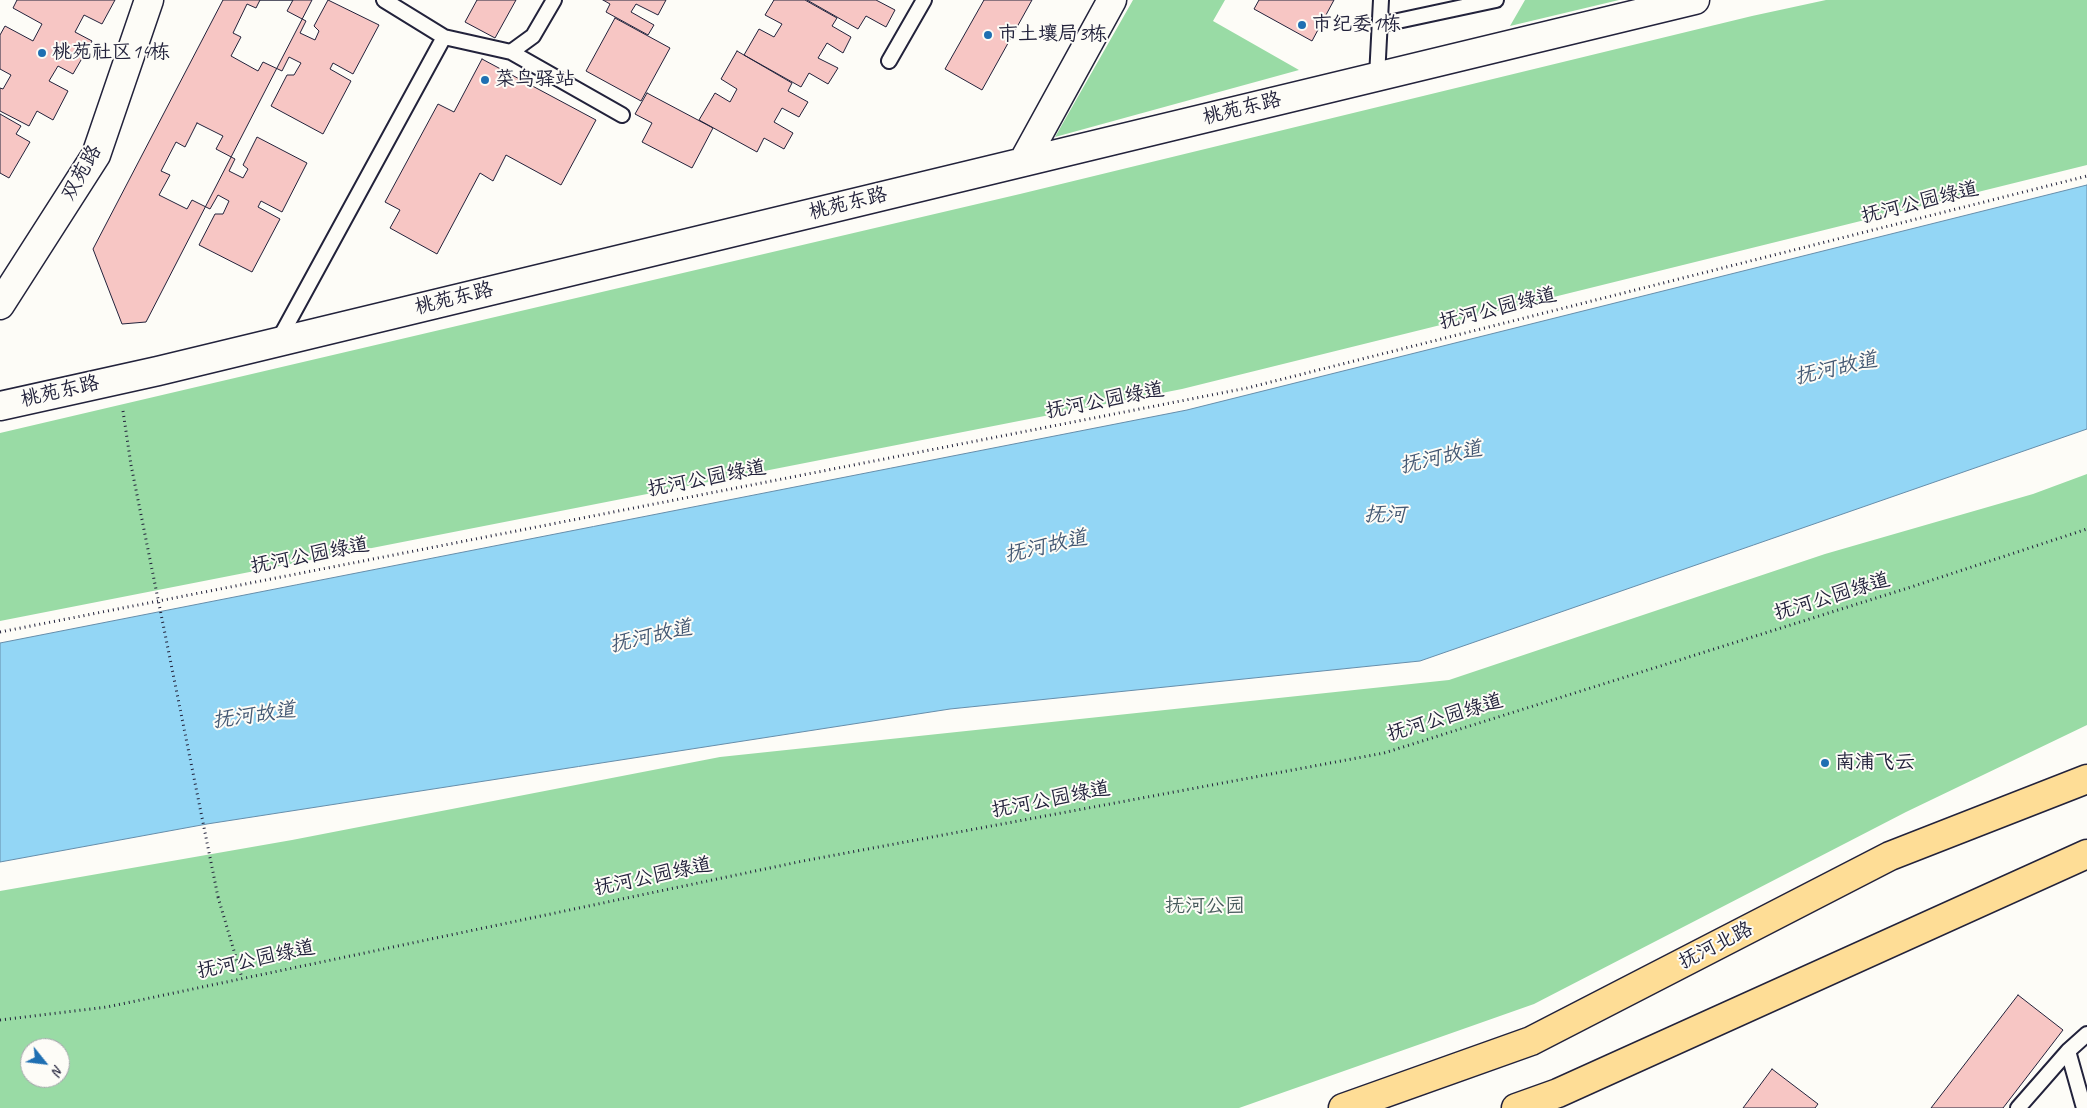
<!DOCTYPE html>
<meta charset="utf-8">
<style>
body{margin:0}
#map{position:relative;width:2087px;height:1108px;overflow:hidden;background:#fdfcf7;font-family:Caveat,sans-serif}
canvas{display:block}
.north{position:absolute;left:20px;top:1038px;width:50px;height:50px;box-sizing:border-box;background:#fdfcf7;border:1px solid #a5a5ac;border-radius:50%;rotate:119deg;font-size:14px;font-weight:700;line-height:20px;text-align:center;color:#22223b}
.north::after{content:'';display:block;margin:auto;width:18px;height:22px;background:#1f6fb2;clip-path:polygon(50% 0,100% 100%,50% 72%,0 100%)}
</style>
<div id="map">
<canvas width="2087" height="1108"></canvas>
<div class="north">N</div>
</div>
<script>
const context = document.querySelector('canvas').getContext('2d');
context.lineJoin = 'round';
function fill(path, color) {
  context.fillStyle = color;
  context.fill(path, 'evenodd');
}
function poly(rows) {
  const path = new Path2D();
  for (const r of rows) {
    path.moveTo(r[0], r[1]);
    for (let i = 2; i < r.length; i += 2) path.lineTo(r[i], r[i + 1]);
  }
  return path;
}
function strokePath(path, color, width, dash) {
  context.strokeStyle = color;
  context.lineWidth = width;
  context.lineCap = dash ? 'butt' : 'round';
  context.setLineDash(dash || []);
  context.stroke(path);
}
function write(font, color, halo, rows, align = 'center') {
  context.font = font + ' Caveat,"LXGW WenKai TC",sans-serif';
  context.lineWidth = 4;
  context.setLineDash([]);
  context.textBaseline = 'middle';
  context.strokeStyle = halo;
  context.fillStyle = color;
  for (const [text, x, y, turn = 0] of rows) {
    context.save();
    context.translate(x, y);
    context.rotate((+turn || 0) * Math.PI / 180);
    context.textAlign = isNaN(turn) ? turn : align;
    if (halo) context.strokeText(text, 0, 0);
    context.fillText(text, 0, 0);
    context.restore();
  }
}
const green = poly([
 [1133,0,1225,0,1213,21,1299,70,1055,137],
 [1525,0,1619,0,1510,26],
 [1826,0,2087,0,2087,165,1182,389,0,621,0,433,1020,194,1752,16],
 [2087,474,2087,725,1906,812,1534,1004,1239,1108,0,1108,0,891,292,840,720,757,1449,680,1825,554,2033,494],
 [30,1048,60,1048,60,1078,30,1078]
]);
const water = poly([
 [2087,185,2087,429,1420,661,950,709,207,824,0,862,0,643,1187,410,2087,185]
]);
const building = poly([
 [17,0,115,0,102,24,84,15,75,32,92,41,73,74,58,66,49,81,68,91,53,120,37,111,29,126,0,111,0,88,3,89,11,75,0,69,0,35,5,26,33,41,42,24,13,8,17,0],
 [223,0,312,0,146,322,122,324,93,249,223,0],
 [260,0,293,0,287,11,306,21,300,33,315,40,319,31,314,26,328,0,379,25,353,74,333,63,330,69,351,81,323,134,271,106,287,75,294,75,301,63,289,57,282,71,263,62,258,71,231,56,241,37,233,33,247,4,256,8,260,0],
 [477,0,516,0,495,38,465,22,477,0],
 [603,0,666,0,658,15,636,4,631,12,654,25,648,35,606,12,610,4,603,0],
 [774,0,805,0,837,18,832,26,851,37,843,53,827,43,818,58,838,68,828,84,809,73,801,87,744,55,759,29,774,37,782,24,765,15,774,0],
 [807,0,876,0,895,10,886,27,866,16,858,29,807,0],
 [984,0,1032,0,982,90,945,69,984,0],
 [1259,0,1334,0,1312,41,1254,9,1259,0],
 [615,18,670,48,641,101,586,71,615,18],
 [737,51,792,83,788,91,808,102,799,117,782,108,774,122,793,133,784,149,764,138,757,152,699,120,715,93,730,102,737,89,721,79,737,51],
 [482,59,596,120,561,185,506,155,493,181,480,173,437,254,390,228,400,210,385,202,438,104,454,112,482,59],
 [647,93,713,128,692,168,642,142,652,123,635,114,647,93],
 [0,114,21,126,16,134,30,142,9,178,0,173,0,114],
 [197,123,223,136,216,149,235,159,229,171,243,178,248,169,243,165,257,137,307,163,282,212,261,201,258,207,280,219,252,272,199,245,215,214,223,214,229,201,218,195,210,209,192,200,187,209,159,195,170,175,161,171,176,142,185,147,197,123],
 [2018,995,2063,1030,2003,1108,1931,1108,2018,995],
 [1772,1069,1818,1104,1815,1108,1743,1108,1772,1069]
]);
const path = poly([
 [123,411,131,465],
 [0,632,1247,388,2087,176],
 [218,897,242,978],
 [0,1020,107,1007,803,861,1384,753,1908,588,2087,529]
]);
const lane = poly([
 [1379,25,1496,0],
 [444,37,511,52,533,36,554,0],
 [511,52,622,115],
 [889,61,924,0],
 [1377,77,1381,0],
 [278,341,444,37,384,0],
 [2068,1051,2084,1108],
 [2018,1108,2068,1051,2087,1034]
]);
const street = poly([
 [1023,162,1112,0],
 [0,305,96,155,149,0],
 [0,406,158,371,1695,0]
]);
const primary = poly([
 [1343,1108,1531,1041,1890,856,2087,779],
 [1516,1108,1558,1093,2087,854]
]);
const pathBridge = poly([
 [131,465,218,897]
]);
const markers = [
 [1302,25,5,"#1f6fb2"],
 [988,35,5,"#1f6fb2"],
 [42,53,5,"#1f6fb2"],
 [485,80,5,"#1f6fb2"],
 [1825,763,5,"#1f6fb2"]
];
const poiNames = [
 ["市纪委1栋",1312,25],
 ["市土壤局3栋",998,35],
 ["桃苑社区14栋",52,53],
 ["菜鸟驿站",495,80],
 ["南浦飞云",1835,763]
];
const streetNames = [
 ["桃苑东路",1242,109,-14],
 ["双苑路",82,173,-61],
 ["抚河公园绿道",1920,203,-14],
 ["桃苑东路",848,204,-14],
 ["桃苑东路",454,299,-14],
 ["抚河公园绿道",1498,309,-14],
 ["桃苑东路",60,392,-13],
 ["抚河公园绿道",1105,401,-11],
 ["抚河公园绿道",707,479,-11],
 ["抚河公园绿道",310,556,-11],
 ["抚河公园绿道",1832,597,-17],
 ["抚河公园绿道",1445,718,-17],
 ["抚河公园绿道",1051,800,-11],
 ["抚河公园绿道",653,877,-12],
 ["抚河北路",1716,946,-27],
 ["抚河公园绿道",256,960,-12]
];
const parkNames = [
 ["抚河公园",1205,907]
];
const waterNames = [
 ["抚河故道",1836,369,-13],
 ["抚河故道",1441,458,-13],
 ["抚河",1385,515],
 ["抚河故道",1046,547,-13],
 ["抚河故道",651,637,-13],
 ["抚河故道",254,716,-8]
];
fill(green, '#99dba5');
fill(water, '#93d6f5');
strokePath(water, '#668eab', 1);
fill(building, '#f7c6c4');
strokePath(building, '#22223b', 1);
strokePath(lane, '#22223b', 18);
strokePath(street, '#22223b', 31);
strokePath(primary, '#22223b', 31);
strokePath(path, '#22223b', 3, [1, 4]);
strokePath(lane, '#fdfcf7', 14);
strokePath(street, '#fdfcf7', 28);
strokePath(primary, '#fedd96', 28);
strokePath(pathBridge, '#22223b', 3, [1, 4]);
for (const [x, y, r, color] of markers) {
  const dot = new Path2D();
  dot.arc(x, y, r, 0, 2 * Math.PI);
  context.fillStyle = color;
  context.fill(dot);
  strokePath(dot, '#fdfcf7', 2);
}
write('20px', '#22223b', '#fdfcf7', poiNames, 'left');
write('20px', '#22223b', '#fdfcf7', streetNames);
write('20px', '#465a5b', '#fdfcf7', parkNames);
write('italic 21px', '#445873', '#fdfcf7', waterNames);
</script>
